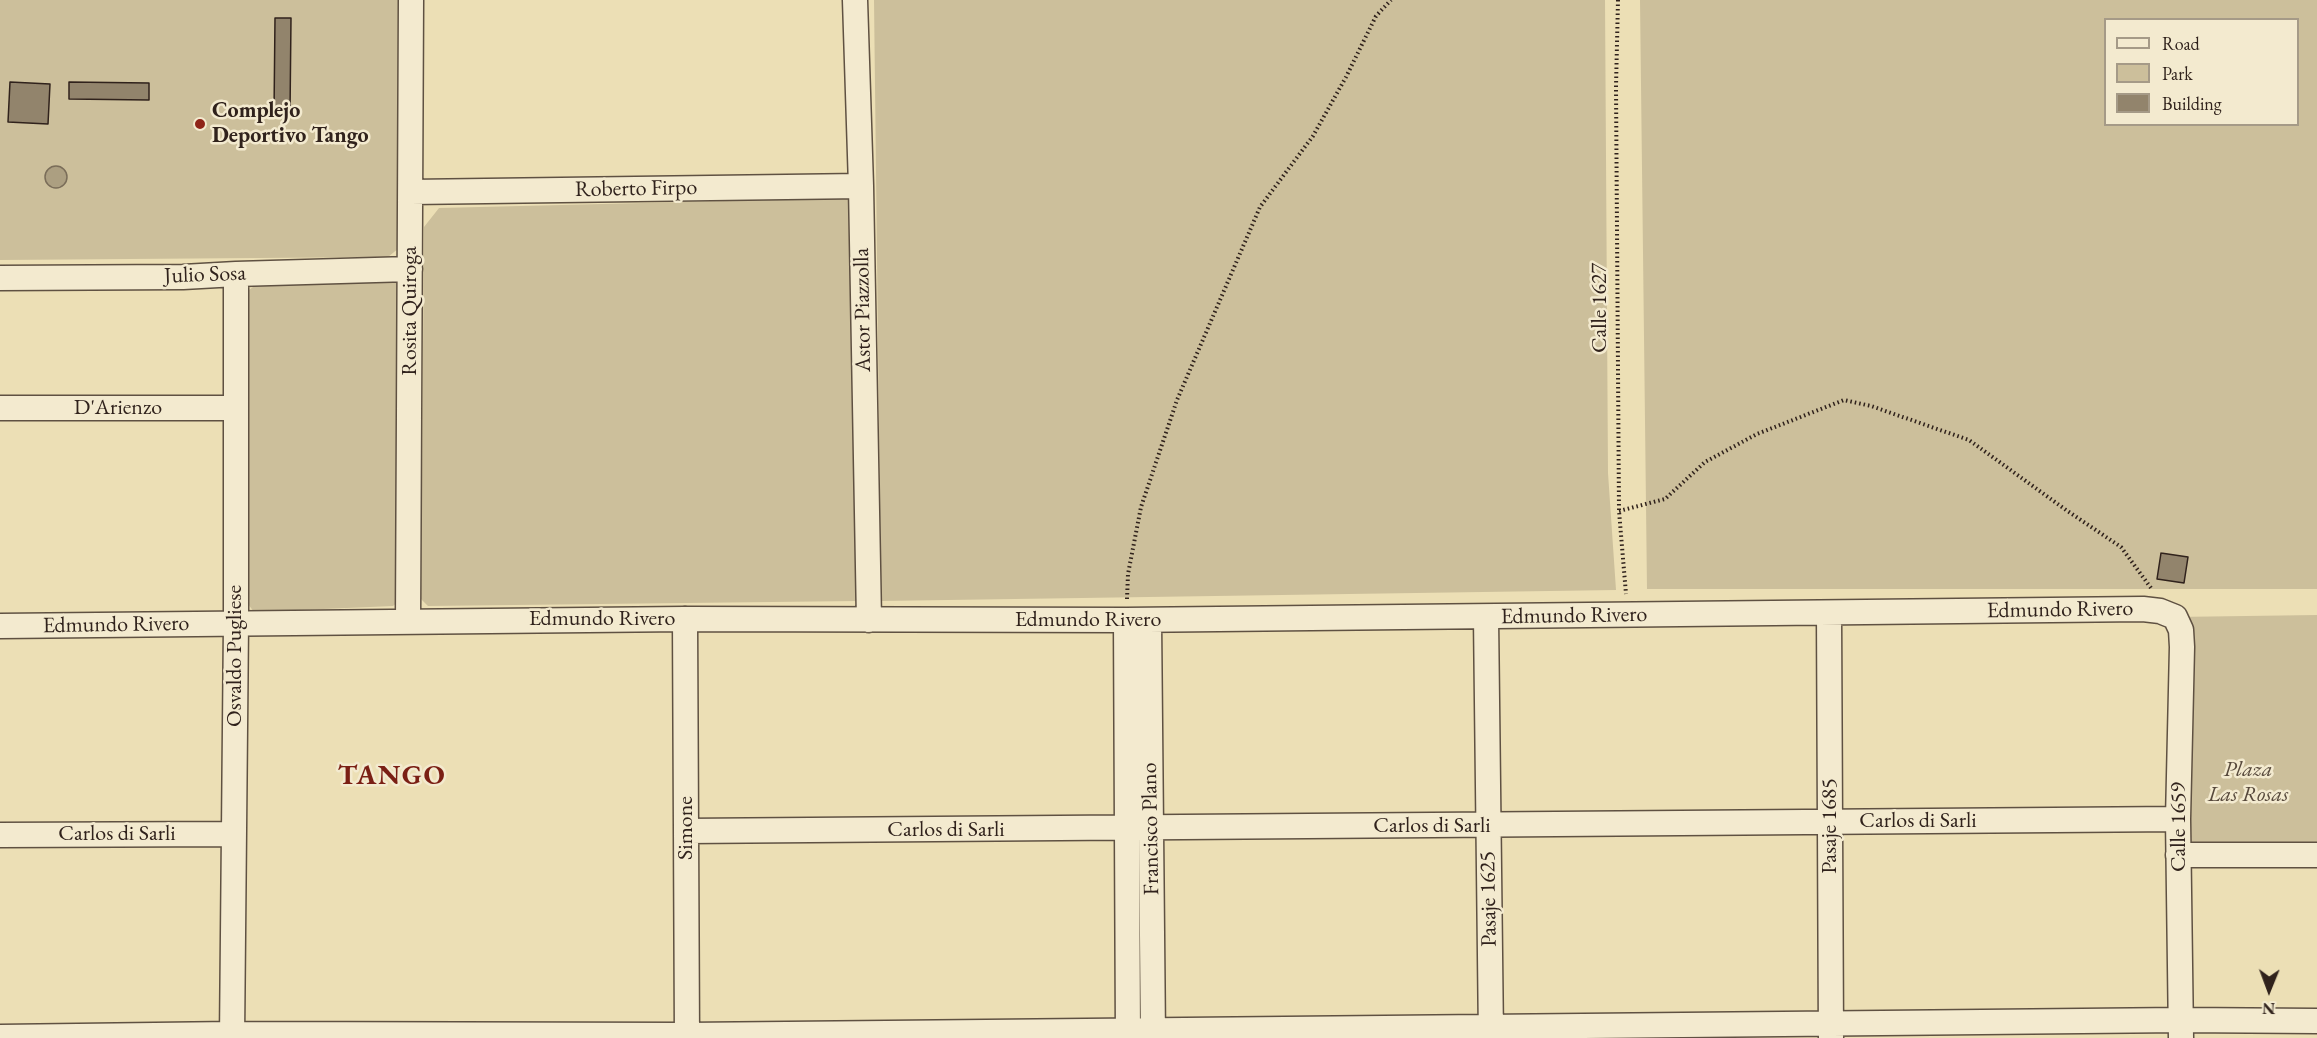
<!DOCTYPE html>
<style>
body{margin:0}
#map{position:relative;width:2317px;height:1038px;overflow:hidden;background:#ecdfb5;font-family:"EB Garamond",serif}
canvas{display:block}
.legend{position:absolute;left:2104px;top:18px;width:195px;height:108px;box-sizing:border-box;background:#f3eacf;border:2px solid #a59a87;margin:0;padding:8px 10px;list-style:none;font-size:18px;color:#30221c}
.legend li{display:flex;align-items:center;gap:12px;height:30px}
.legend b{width:30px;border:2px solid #a59a87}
.north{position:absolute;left:2239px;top:960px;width:60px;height:60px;-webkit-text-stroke:4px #f3eacf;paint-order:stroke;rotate:181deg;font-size:16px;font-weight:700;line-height:24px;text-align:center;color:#30221c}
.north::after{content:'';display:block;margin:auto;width:21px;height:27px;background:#30221c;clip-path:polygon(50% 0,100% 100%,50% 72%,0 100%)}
</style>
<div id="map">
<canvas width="2317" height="1038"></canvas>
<ul class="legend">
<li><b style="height:8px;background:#f3eacf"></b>Road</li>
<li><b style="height:16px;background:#ccbf9b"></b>Park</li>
<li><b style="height:16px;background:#92846c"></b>Building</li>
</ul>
<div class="north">N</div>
</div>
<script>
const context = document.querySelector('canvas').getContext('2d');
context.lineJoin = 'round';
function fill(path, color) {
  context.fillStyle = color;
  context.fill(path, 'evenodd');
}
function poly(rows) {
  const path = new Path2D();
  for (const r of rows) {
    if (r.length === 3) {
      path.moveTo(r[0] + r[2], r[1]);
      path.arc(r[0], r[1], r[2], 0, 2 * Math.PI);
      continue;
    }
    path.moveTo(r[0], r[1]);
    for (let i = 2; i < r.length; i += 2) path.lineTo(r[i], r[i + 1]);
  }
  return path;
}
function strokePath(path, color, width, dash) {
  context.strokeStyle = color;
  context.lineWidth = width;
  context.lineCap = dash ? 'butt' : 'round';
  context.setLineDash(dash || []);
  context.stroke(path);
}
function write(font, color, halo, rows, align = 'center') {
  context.font = font + ' "EB Garamond",serif';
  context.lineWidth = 5;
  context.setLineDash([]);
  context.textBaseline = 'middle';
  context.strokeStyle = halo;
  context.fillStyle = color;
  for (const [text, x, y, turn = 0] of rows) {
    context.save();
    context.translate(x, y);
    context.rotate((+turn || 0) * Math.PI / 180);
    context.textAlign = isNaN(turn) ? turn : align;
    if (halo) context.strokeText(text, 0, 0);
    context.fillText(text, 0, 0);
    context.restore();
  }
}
const green = poly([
 [0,0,399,0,399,248,388,257,0,260],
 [874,0,1605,0,1608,473,1616,590,881,601],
 [1640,0,2317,0,2317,589,1647,589],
 [2106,20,2298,20,2298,124,2106,124],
 [847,198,854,213,858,601,428,606,421,599,424,227,439,208],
 [399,281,398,602,393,606,254,612,248,604,249,290,260,282],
 [2317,615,2317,855,2178,855,2175,617]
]);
const water = poly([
 [56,177,11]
]);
const building = poly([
 [275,18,291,18,290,113,274,113,275,18],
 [10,82,50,84,48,124,8,122,10,82],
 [69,82,149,83,149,100,69,99,69,82],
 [2161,553,2188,557,2184,583,2157,579,2161,553]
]);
const path = poly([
 [1618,0,1616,87,1619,511,1626,594],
 [1619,511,1665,499,1705,462,1757,434,1844,400,1871,406,1969,440,2066,510,2121,547,2151,588],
 [1127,599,1128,574,1141,507,1177,400,1260,207,1313,136,1346,77,1376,16,1391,0]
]);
const minor = poly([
 [855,0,861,186,869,620],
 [411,192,861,186],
 [0,278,183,277,236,274,410,269],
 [0,408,236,408],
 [1829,613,1831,1038],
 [1486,617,1491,1038],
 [685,619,687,1038],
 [1126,620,1128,1038],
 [1149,620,1153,1038],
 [408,621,411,0],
 [0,626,685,619,1126,620,2143,609,2160,611,2175,617,2181,630,2182,647,2178,819,2181,1038],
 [686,831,2178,819],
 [0,835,234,834],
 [2178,855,2317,855],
 [0,1037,232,1034,687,1035,2181,1020,2317,1021],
 [232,1038,236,623,236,274]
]);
const markers = [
 [200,124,6,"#8f2418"]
];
const poiNames = [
 ["Complejo",212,111],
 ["Deportivo Tango",212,136]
];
const streetNames = [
 ["Roberto Firpo",636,189,-1],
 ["Julio Sosa",205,275,-2],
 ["Calle 1627",1600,308,-90],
 ["Astor Piazzolla",863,310,-91],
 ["Rosita Quiroga",410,311,-90],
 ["D'Arienzo",118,408],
 ["Edmundo Rivero",2060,610,-1],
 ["Edmundo Rivero",1574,616,-1],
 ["Edmundo Rivero",602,619],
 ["Edmundo Rivero",1088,620],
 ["Edmundo Rivero",116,625,-1],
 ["Osvaldo Pugliese",235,656,-90],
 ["Carlos di Sarli",1918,821],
 ["Carlos di Sarli",1432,826],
 ["Pasaje 1685",1830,826,-90],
 ["Calle 1659",2179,827,-90],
 ["Simone",686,828,-90],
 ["Francisco Plano",1151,829,-91],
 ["Carlos di Sarli",946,830],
 ["Carlos di Sarli",117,834],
 ["Pasaje 1625",1489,899,-91]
];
const parkNames = [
 ["Plaza",2248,770],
 ["Las Rosas",2248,795]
];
const districtNames = [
 ["TANGO",392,776]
];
fill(green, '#ccbf9b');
fill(water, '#ac9f81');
strokePath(water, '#7a6d59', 1.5);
fill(building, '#92846c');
strokePath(building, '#30221c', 1.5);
strokePath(minor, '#5f5142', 27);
strokePath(path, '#30221c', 4, [1.5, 3]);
strokePath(minor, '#f3eacf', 24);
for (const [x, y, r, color] of markers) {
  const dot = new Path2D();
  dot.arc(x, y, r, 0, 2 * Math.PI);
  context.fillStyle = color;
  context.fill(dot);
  strokePath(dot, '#f3eacf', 2);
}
write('bold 22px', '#30221c', '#f3eacf', poiNames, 'left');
write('22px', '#30221c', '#f3eacf', streetNames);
write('italic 22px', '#57493c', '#f3eacf', parkNames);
context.letterSpacing = '1.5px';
write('bold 28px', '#7a1f14', '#f3eacf', districtNames);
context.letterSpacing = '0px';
</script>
